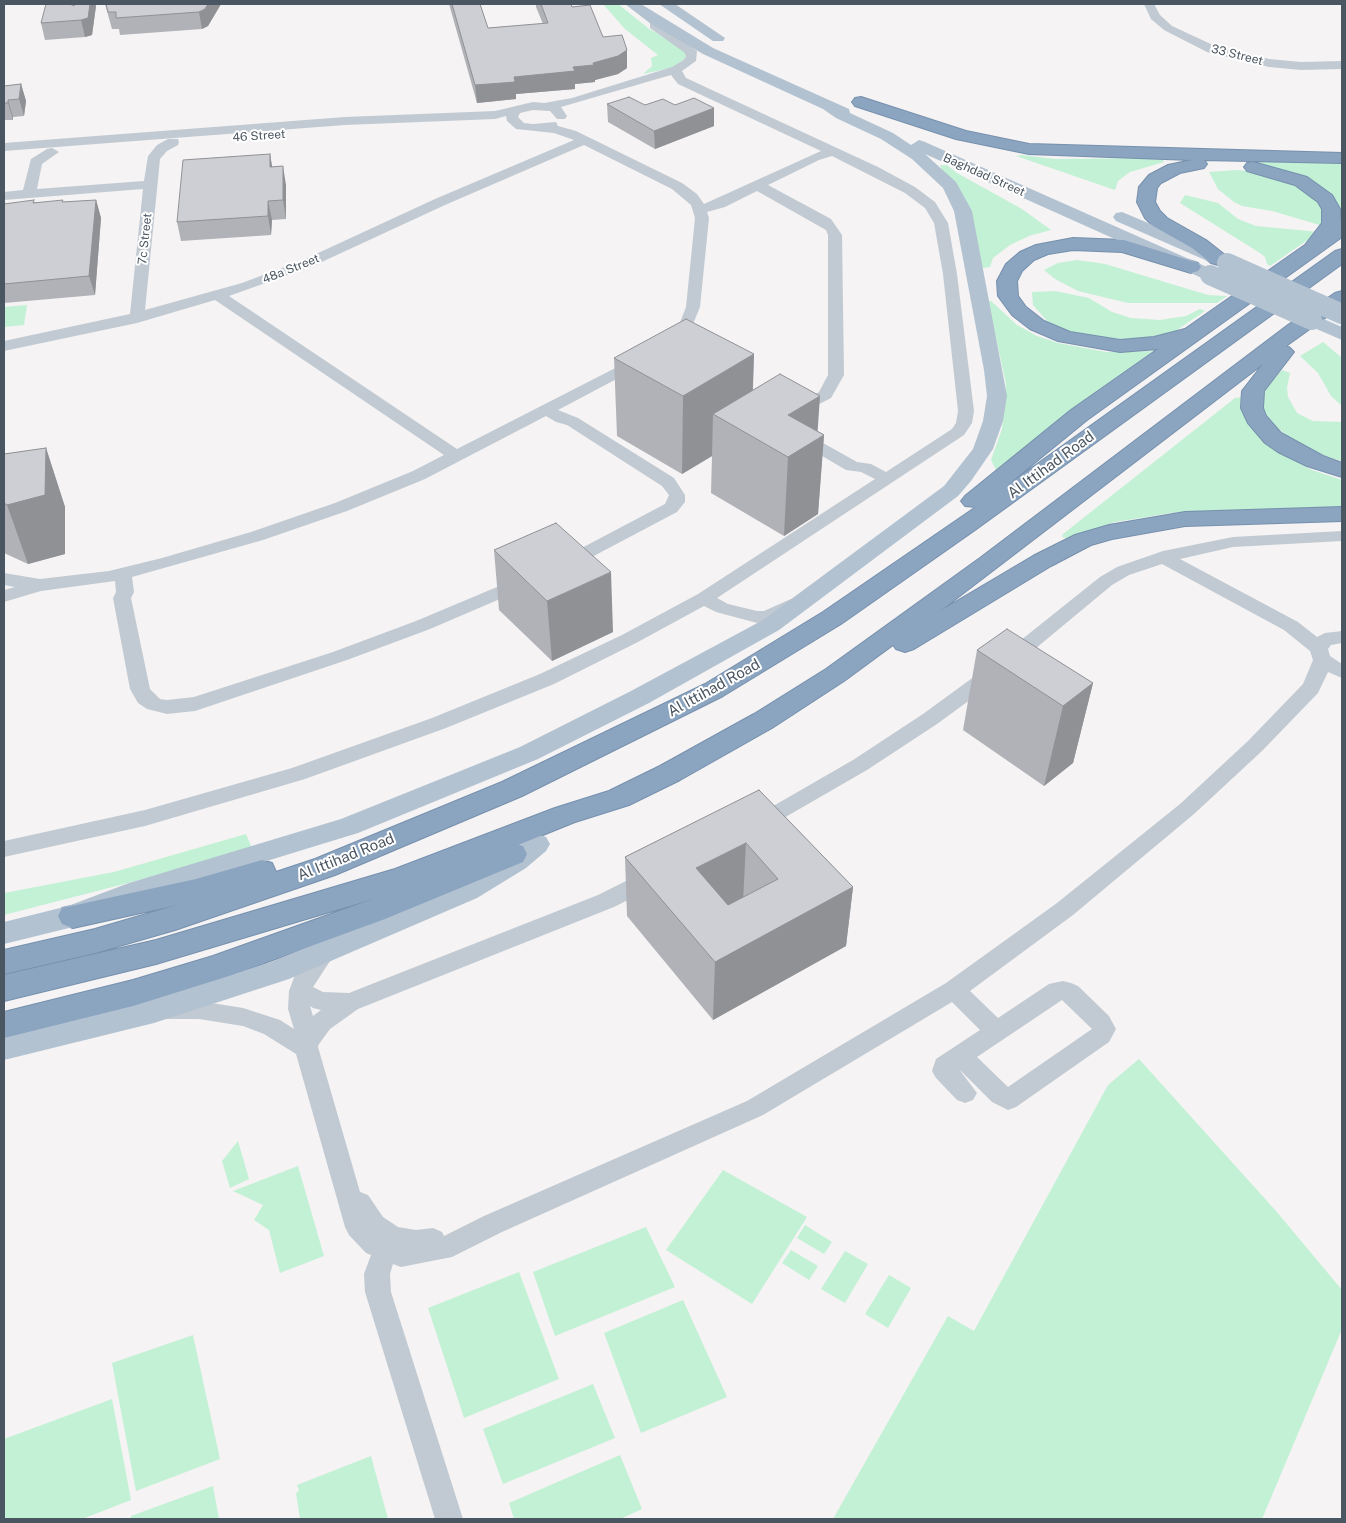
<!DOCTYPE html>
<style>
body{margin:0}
#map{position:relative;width:1346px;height:1523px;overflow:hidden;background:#f5f3f3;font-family:"Public Sans",sans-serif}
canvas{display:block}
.frame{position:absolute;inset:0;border:5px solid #4a5661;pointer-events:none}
</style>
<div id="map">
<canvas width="1346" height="1523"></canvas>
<div class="frame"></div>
</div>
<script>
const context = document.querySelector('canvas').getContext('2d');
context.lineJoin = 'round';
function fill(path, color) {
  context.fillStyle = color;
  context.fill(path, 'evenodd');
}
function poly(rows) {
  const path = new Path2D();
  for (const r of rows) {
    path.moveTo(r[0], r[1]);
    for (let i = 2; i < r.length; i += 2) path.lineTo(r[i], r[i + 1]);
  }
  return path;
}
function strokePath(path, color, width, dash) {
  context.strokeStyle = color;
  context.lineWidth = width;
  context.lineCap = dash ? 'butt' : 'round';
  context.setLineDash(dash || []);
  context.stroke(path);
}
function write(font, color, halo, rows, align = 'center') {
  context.font = font + ' "Public Sans",sans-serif';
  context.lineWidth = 4;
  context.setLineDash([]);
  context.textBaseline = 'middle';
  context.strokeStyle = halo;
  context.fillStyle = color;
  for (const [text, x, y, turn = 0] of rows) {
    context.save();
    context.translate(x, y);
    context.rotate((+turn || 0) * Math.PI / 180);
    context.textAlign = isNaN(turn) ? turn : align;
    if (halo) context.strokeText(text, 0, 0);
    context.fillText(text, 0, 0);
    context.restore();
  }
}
const green = poly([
 [603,4,618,4,648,28,686,51,686,57,675,67,643,74,652,66,651,58,658,55,625,29],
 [1022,155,1055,159,1162,158,1164,162,1130,172,1118,181,1115,190,1016,156],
 [1246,159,1342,162,1342,218,1283,171,1247,161],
 [940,165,947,165,957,173,1022,209,1051,230,1029,236,1010,245,993,258,990,267,983,268],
 [1237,170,1255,172,1288,180,1314,196,1323,208,1323,226,1272,211,1242,206,1234,202,1218,189,1209,172],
 [1185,195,1218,203,1238,219,1256,226,1319,232,1270,266,1267,264,1265,257,1260,253,1180,203],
 [1077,260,1105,264,1208,295,1227,296,1217,303,1128,303,1078,291,1055,279,1044,270,1058,263],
 [1055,291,1089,298,1112,312,1131,318,1160,320,1186,316,1200,309,1205,311,1168,336,1133,342,1073,335,1049,323,1033,305,1032,292],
 [988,301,991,301,1017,325,1037,336,1058,343,1106,352,1154,351,1088,397,996,470,991,460,1002,429,1006,384],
 [27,305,24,325,4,327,4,307],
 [1323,342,1342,358,1342,406,1331,396,1318,373,1300,356],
 [1282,370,1290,373,1287,388,1288,397,1297,413,1313,421,1342,422,1342,461,1321,455,1292,440,1269,421,1263,410,1262,399,1266,388],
 [1242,397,1280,453,1312,470,1342,480,1342,508,1171,513,1115,522,1067,538,1062,537,1063,534,1235,398],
 [246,834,252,848,128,883,4,915,4,893,114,872],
 [1139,1059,1276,1211,1342,1290,1342,1329,1262,1519,833,1519,948,1316,974,1331,1108,1085],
 [238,1141,249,1179,230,1188,222,1161],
 [298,1166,324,1256,280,1273,269,1230,254,1220,263,1205,233,1191],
 [723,1170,807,1217,752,1304,666,1250],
 [805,1225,832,1242,824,1254,797,1238],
 [646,1227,675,1287,555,1336,533,1272],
 [791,1250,818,1266,809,1280,782,1263],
 [845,1251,868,1264,845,1303,821,1289],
 [519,1272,559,1379,464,1418,428,1308],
 [889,1275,911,1288,888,1328,865,1314],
 [683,1300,727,1397,641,1433,604,1333],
 [193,1335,220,1459,136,1491,112,1363],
 [593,1384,615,1438,503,1484,483,1429],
 [112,1399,131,1500,82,1519,5,1519,4,1439],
 [620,1455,642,1509,620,1519,514,1519,509,1503],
 [371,1456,388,1519,300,1519,296,1493,299,1491,297,1485],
 [213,1486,219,1519,131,1519,131,1516]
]);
const minor = poly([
 [1144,4,1154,4,1160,15,1172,26,1215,46,1269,59,1301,62,1342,61,1342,69,1301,70,1269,67,1207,52,1164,30,1151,19,1144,4],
 [656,18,662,21,662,27,697,51,696,61,682,71,686,78,878,167,915,187,935,202,948,223,957,274,974,411,972,423,964,435,717,598,728,604,757,611,764,611,791,599,797,601,800,605,797,609,773,621,757,623,716,612,704,606,636,643,554,684,446,728,305,779,145,826,4,857,4,841,145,810,292,768,432,718,540,674,622,635,698,594,875,479,861,472,846,470,795,440,793,437,795,434,807,434,857,462,871,464,886,472,952,429,956,423,958,411,943,274,934,223,925,208,905,193,832,156,819,160,768,185,831,219,842,235,844,375,831,398,796,416,788,411,790,408,819,392,828,375,828,235,826,230,757,191,725,207,707,212,709,218,700,307,691,329,677,344,667,344,664,341,679,325,686,307,695,218,691,205,672,189,584,145,445,205,313,266,229,296,457,449,633,359,643,359,646,362,643,365,558,410,578,418,674,478,685,495,685,502,677,512,571,568,559,568,556,564,559,560,665,504,669,495,662,486,567,425,556,422,546,416,425,479,347,511,263,540,132,577,134,592,131,598,150,689,160,699,167,700,194,697,333,652,416,621,516,579,522,577,528,579,531,583,528,587,430,629,347,660,195,711,167,714,147,709,138,703,130,689,113,598,116,592,115,581,41,591,4,602,4,590,15,587,4,585,4,573,40,579,109,571,162,558,251,532,335,503,413,471,444,455,215,300,137,323,4,351,4,341,130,314,143,189,4,200,4,192,23,190,31,159,47,149,52,148,59,152,42,164,37,189,144,181,148,156,157,145,168,139,178,139,179,142,178,145,167,151,160,159,145,310,242,283,303,260,435,199,574,140,554,133,516,129,507,121,506,116,495,119,345,125,4,151,4,143,345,117,495,111,533,102,544,103,572,98,672,67,682,61,686,57,685,53,650,28,650,21,656,18],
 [671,75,678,84,821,151,704,204,697,194,682,183,576,131,558,126,556,122,533,124,524,123,518,117,520,113,533,110,550,111,557,119,565,119,567,116,561,107,671,75],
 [1342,531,1342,541,1233,547,1180,559,1298,622,1317,637,1325,633,1342,631,1342,643,1331,645,1328,649,1330,656,1342,664,1342,678,1328,672,1318,693,1262,751,1194,814,1073,915,970,991,998,1018,1049,984,1063,981,1071,983,1078,986,1109,1016,1116,1029,1109,1042,1016,1107,1008,1110,992,1102,959,1069,977,1093,973,1100,965,1103,957,1100,936,1078,932,1071,936,1059,980,1030,952,1002,763,1115,502,1232,452,1257,401,1267,393,1264,390,1274,391,1292,463,1519,435,1519,365,1292,364,1274,371,1255,366,1253,349,1235,345,1227,296,1054,264,1034,243,1026,199,1019,166,1019,158,1017,155,1010,158,1003,166,1001,199,1001,243,1008,280,1020,294,1029,288,1009,289,991,295,975,317,946,325,943,333,946,336,952,313,987,323,992,349,993,598,895,642,873,650,871,658,873,661,879,658,885,614,907,358,1009,330,1029,319,1044,318,1047,360,1192,368,1195,383,1217,398,1227,416,1230,433,1228,442,1232,444,1236,484,1216,747,1101,946,983,1057,903,1180,804,1248,741,1303,684,1313,660,1310,651,1284,630,1162,564,1129,575,1112,585,1000,678,937,724,867,770,763,830,756,833,749,830,746,825,749,820,853,760,923,714,986,668,1100,577,1117,567,1163,551,1233,537,1342,531],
 [1062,1000,1092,1029,1008,1087,977,1057,1062,1000],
 [310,1006,313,1008,321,1010,313,1016,310,1006]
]);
const major = poly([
 [625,4,641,4,713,48,849,109,850,113,893,133,911,145,919,140,925,142,1216,271,1219,275,1216,279,1204,279,925,154,956,182,972,211,1007,396,1003,421,993,449,971,481,958,496,779,630,649,703,538,759,358,833,146,898,73,927,4,944,4,922,68,906,129,883,341,819,520,747,631,691,763,620,944,486,973,449,983,421,987,396,984,370,954,211,943,188,912,159,881,139,836,118,823,109,703,54,651,24,625,4],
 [659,4,675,4,725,38,723,41,713,41,659,4],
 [1122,212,1224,255,1227,259,1224,263,1212,263,1116,221,1113,217,1116,213,1122,212],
 [1312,314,1342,327,1342,340,1305,324,1303,320,1305,316,1312,314],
 [537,834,546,837,550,844,546,851,526,868,477,898,289,979,154,1023,4,1060,4,1036,154,999,271,962,459,884,508,854,528,837,537,834]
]);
const highway = poly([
 [861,97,966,131,1029,144,1342,153,1342,163,1204,160,1207,164,1204,168,1180,173,1161,183,1157,188,1155,202,1160,211,1167,218,1206,240,1225,255,1228,259,1225,263,1218,265,1211,263,1192,248,1153,226,1145,218,1137,202,1139,187,1149,175,1168,165,1192,160,1029,154,956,139,855,106,852,102,855,98,861,97],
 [1253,162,1307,177,1332,195,1340,209,1342,237,1087,420,1005,487,1335,251,1342,249,1342,264,975,530,841,624,723,696,522,796,335,875,175,930,95,953,4,974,4,950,95,929,177,905,73,928,62,924,58,916,62,908,196,879,262,860,272,863,276,872,315,859,502,782,705,684,823,612,976,507,965,506,961,501,965,496,1071,410,1158,349,1120,352,1058,341,1030,329,1012,315,998,296,997,281,1006,264,1020,252,1036,245,1073,238,1124,240,1198,263,1201,267,1198,271,1191,273,1122,252,1073,250,1048,254,1034,260,1022,271,1017,281,1018,296,1026,307,1044,321,1070,332,1120,340,1154,337,1185,329,1305,245,1322,223,1322,209,1318,202,1295,185,1247,171,1244,167,1247,163,1253,162],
 [1342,291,1342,306,1286,346,1290,348,1294,352,1264,391,1263,408,1266,416,1281,433,1323,456,1342,463,1342,477,1307,466,1278,452,1265,443,1248,423,1241,408,1242,391,1263,364,940,611,1033,556,1075,535,1109,525,1185,512,1342,507,1342,521,1185,526,1112,539,1091,545,1051,566,914,649,905,652,896,649,893,645,844,681,772,728,680,780,629,805,575,822,518,845,523,846,527,854,523,862,385,919,229,976,133,1006,4,1038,4,1012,133,980,213,956,373,899,156,964,4,1001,4,975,156,940,395,869,555,808,609,791,660,766,754,714,826,669,980,558,1288,325,1335,293,1342,291]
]);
const majorBridge = poly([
 [1227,263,1342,314],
 [1210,275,1312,320]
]);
const wall = poly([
 [75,4,95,4,96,6,92,35,85,37,45,40,41,23,74,6],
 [105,4,221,4,208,26,202,29,120,35,119,29,112,29],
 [449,4,480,4,488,28,543,24,536,7,536,4,571,4,572,7,603,37,627,50,627,68,618,74,595,80,595,82,575,84,575,89,516,94,516,99,477,103],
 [21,84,26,101,24,116,13,117,13,120,4,120,4,86],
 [607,104,645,105,675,105,714,108,714,126,655,149,608,122],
 [270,154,272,167,286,185,286,219,272,220,271,235,181,241,177,222],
 [96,200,101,218,95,295,4,303,4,204,34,202,63,202],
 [754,354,753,391,824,435,818,514,784,536,711,493,712,456,682,474,617,436,614,358],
 [46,448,65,507,65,554,28,564,4,553,4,454],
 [494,550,613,632,552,661,499,610],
 [977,650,1093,683,1073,763,1044,786,963,730],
 [759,790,853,887,846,946,713,1020,627,916,625,857]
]);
const shadedWall = poly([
 [90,4,95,4,96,6,92,35,85,37,81,20],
 [208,4,221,4,208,26,202,29,199,12],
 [627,50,627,68,618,74,595,80,595,82,575,84,575,89,516,94,516,99,477,103,475,85,514,77,593,63],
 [21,84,26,101,24,116,19,99],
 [8,100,13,117,13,120,8,103],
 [714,108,714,126,655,149,654,131],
 [270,154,273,172,270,167],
 [283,166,286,185,286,219,283,200],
 [96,200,101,218,95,295,89,276],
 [268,201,272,220,271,235,268,216],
 [754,354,751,432,713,414,712,456,682,474,683,396],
 [820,396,817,440,824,435,818,514,784,536,788,457,788,415],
 [46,448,65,507,65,554,28,564,7,505],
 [611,572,613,632,552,661,547,601],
 [1093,683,1073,763,1044,786,1063,706],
 [746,843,743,902,695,927,696,868],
 [853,887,846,946,713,1020,715,962]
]);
const building = poly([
 [46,4,70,4,74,6,75,4,90,4,88,18,81,20,41,23,46,4],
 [106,4,208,4,205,9,199,12,116,18,116,12,108,12,106,4],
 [452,4,480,4,488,28,548,23,541,4,571,4,572,7,590,5,603,37,622,35,627,50,618,56,593,63,594,65,573,67,575,71,514,77,515,82,475,85,452,4],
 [21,84,19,99,8,100,8,103,4,103,4,86,21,84],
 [629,97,645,105,663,99,675,105,694,98,714,108,654,131,607,104,629,97],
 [270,154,270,167,283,166,283,200,268,201,268,216,177,222,183,160,270,154],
 [34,200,33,203,63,200,62,202,96,200,89,276,4,284,4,204,34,200],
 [686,319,754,354,683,396,614,358,686,319],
 [780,374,820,396,788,415,824,435,788,457,713,414,780,374],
 [46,448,45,495,7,505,4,503,4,454,46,448],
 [556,523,611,572,547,601,494,550,556,523],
 [1007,629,1093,683,1063,706,977,650,1007,629],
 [759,790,853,887,715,962,625,857,759,790],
 [746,843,778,879,728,905,696,868,746,843]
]);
const farStreetnames = [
 ["33 Street",1237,55,14],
 ["46 Street",259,136,-4],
 ["Baghdad Street",984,175,24],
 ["7c Street",145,239,-84],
 ["48a Street",291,269,-22]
];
const streetNames = [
 ["Al Ittihad Road",1051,465,-36],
 ["Al Ittihad Road",714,688,-29],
 ["Al Ittihad Road",346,857,-22]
];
fill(green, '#c3f1d5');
strokePath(highway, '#7690ad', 2);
fill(minor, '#c1cad2');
fill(major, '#b3c2d1');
fill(highway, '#8ba5c1');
strokePath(majorBridge, '#b3c2d1', 20);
fill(wall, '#b0b2b7');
fill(shadedWall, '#909195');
fill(building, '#cdcfd5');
strokePath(building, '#909195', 1);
write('12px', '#4a5661', '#fff', farStreetnames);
write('15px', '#4a5661', '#fff', streetNames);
</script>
